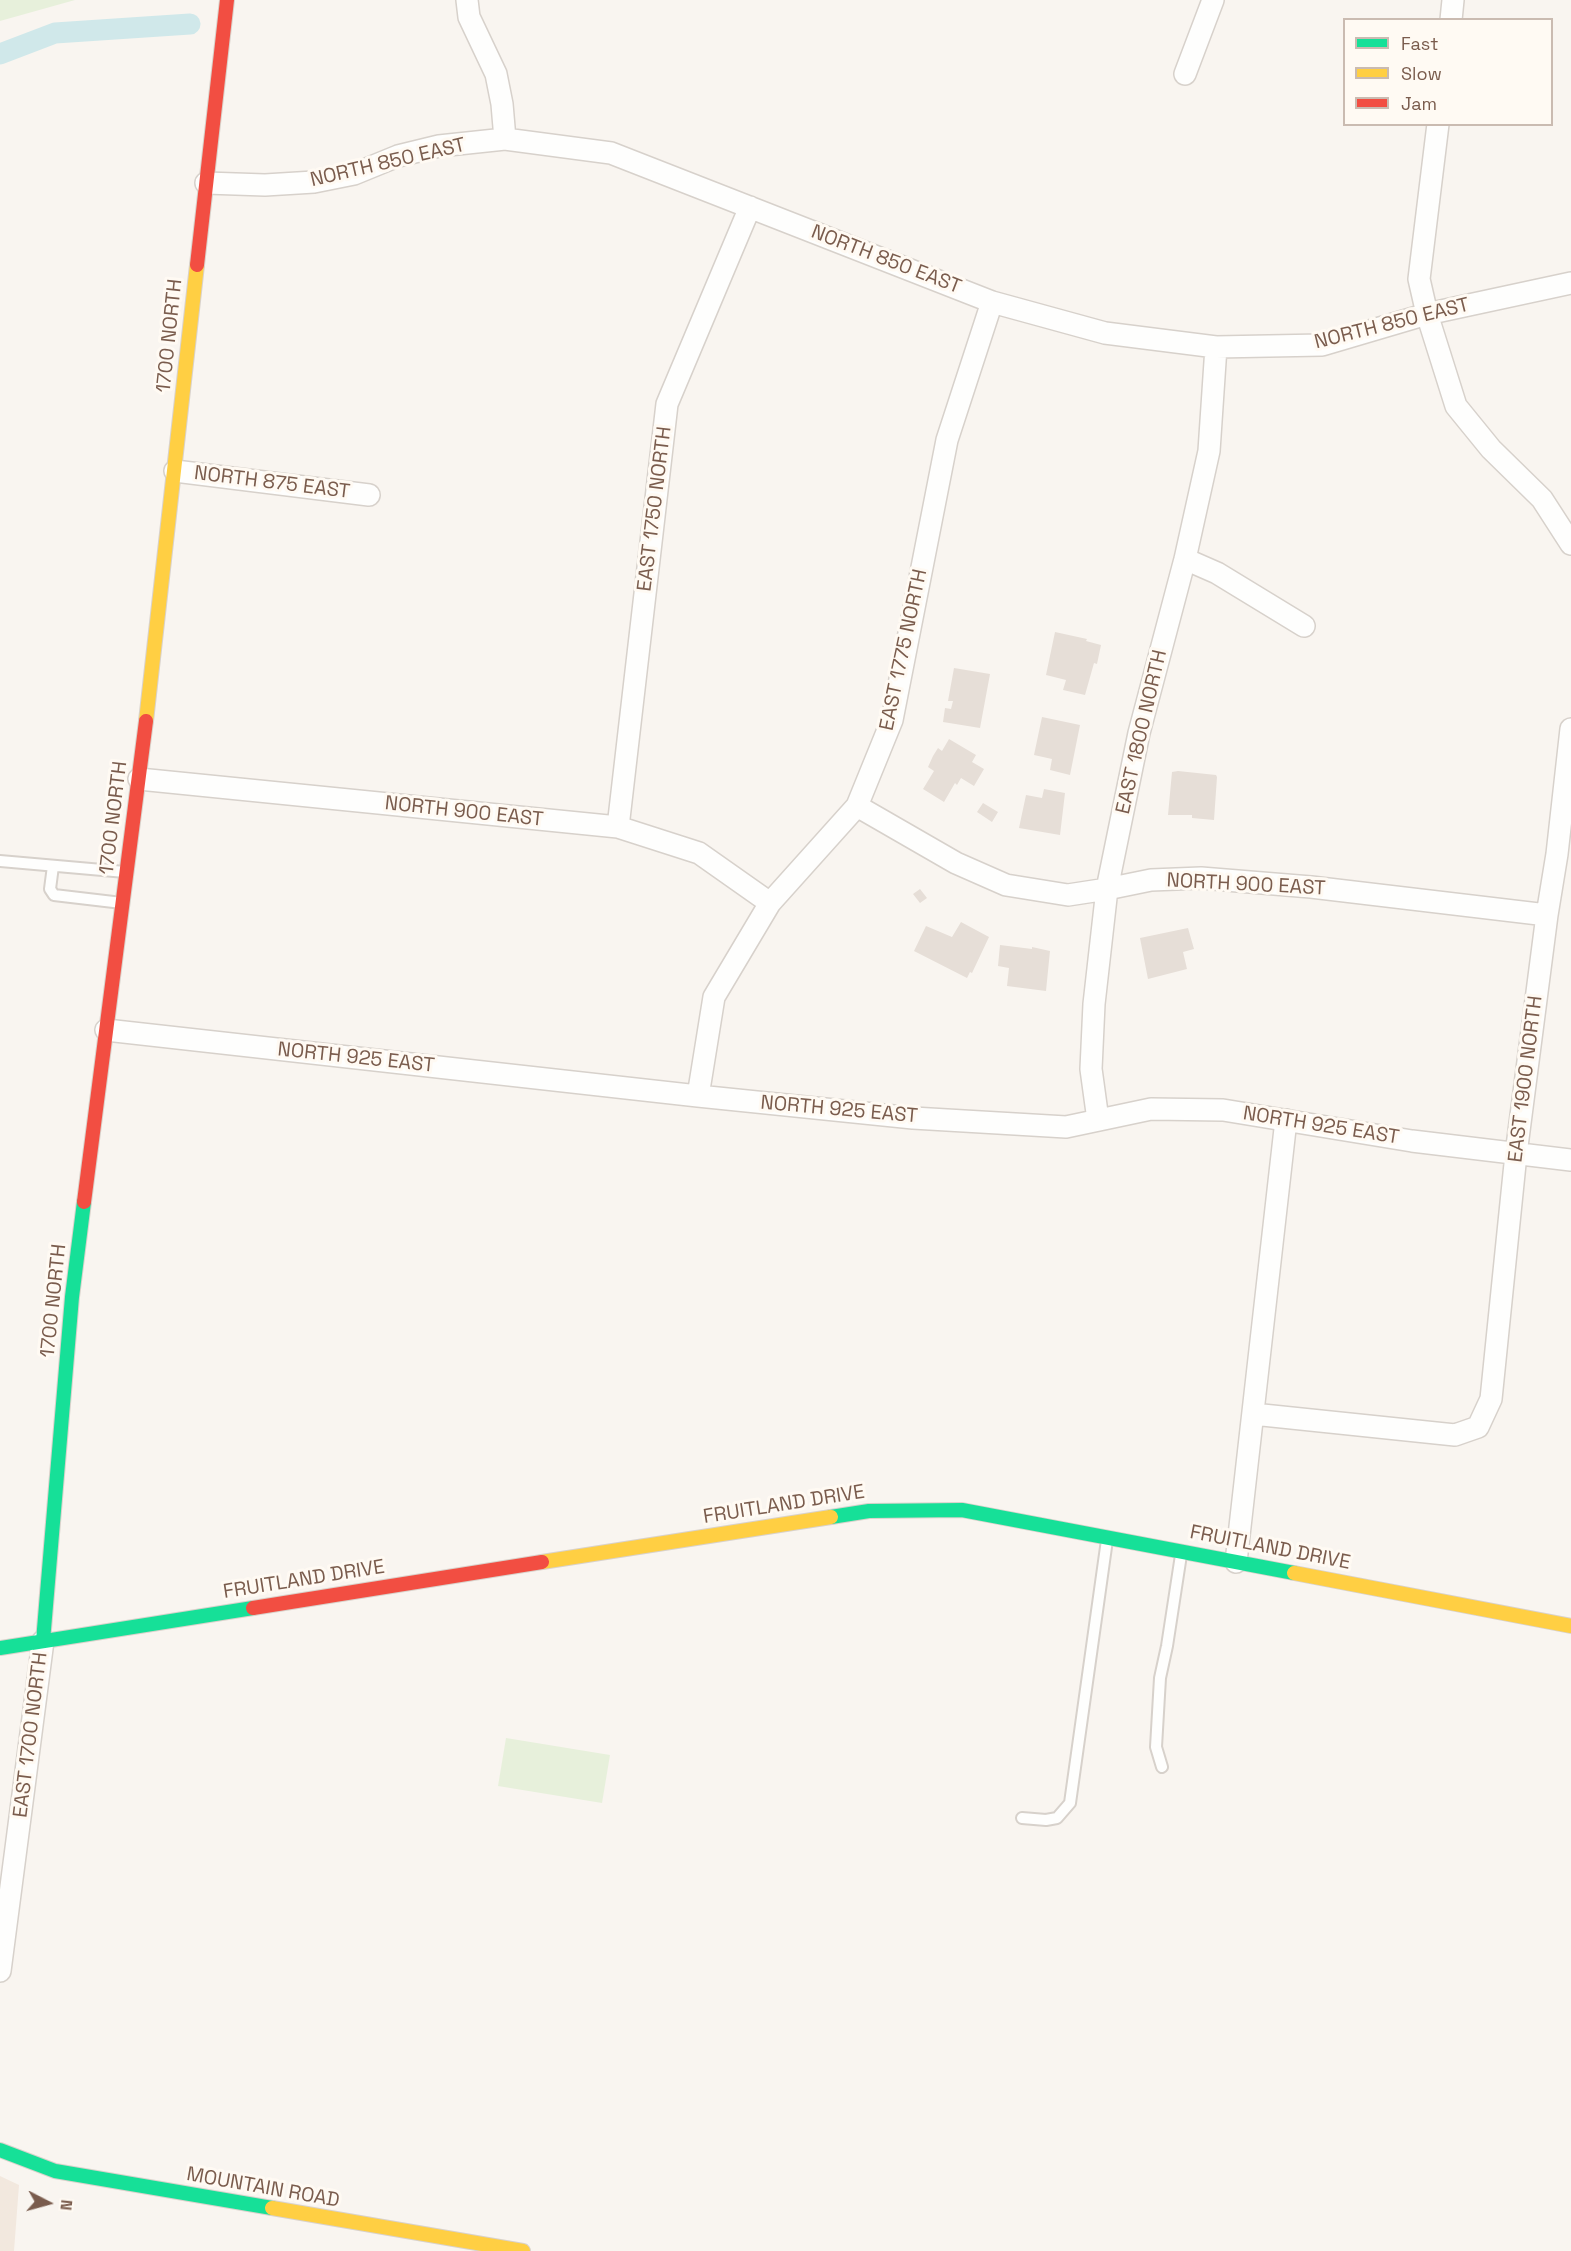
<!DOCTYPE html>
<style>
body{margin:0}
#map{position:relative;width:1571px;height:2251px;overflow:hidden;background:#f9f5f0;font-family:"Space Grotesk",sans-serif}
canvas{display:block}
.legend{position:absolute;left:1343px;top:18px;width:210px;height:108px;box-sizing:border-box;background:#fffaf3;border:2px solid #cabbb1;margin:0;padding:8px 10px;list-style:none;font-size:18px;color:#7a5c4d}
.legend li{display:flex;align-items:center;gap:12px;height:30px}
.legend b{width:30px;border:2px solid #cabbb1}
.north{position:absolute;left:18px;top:2173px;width:60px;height:60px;-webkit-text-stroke:4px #fffaf3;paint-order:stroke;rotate:96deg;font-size:16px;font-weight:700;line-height:24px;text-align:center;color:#7a5c4d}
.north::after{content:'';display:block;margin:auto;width:21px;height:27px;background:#7a5c4d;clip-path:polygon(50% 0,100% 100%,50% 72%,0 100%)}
</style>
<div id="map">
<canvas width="1571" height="2251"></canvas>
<ul class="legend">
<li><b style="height:8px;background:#16e098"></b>Fast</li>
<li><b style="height:8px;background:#ffcf43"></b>Slow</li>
<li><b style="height:8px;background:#f24e42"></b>Jam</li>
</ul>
<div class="north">N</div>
</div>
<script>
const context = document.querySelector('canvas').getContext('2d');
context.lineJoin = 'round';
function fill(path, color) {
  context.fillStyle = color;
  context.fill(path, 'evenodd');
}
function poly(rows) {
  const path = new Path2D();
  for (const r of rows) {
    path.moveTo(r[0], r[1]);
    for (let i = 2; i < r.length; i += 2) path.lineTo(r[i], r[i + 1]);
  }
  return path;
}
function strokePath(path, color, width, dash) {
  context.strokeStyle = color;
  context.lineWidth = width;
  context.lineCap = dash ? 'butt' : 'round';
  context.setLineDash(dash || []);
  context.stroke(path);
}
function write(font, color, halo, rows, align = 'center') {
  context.font = font + ' "Space Grotesk",sans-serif';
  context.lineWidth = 6;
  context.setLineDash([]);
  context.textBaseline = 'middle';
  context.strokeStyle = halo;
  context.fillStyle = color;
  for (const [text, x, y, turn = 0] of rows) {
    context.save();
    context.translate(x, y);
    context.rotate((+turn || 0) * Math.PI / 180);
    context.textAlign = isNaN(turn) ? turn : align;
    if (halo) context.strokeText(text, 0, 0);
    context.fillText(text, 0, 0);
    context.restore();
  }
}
const residential = poly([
 [0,2176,19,2185,14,2251,0,2251]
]);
const green = poly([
 [0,0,75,0,0,21],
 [506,1738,610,1755,602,1803,498,1786]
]);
const canal = poly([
 [0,54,55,33,190,24]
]);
const building = poly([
 [1055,632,1087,639,1086,641,1101,645,1097,664,1094,663,1085,695,1063,690,1066,680,1046,675],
 [954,668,990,674,980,728,943,722,945,708,951,709,953,701,948,701],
 [1042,717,1080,725,1070,775,1050,770,1052,759,1034,755],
 [949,739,976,755,972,762,984,769,974,786,961,778,957,785,955,783,944,802,923,789,934,771,928,767,933,756,938,748,942,751],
 [1178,771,1216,775,1217,777,1214,820,1192,818,1192,815,1168,815,1172,772],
 [1044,789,1065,793,1060,835,1019,828,1026,795,1042,798],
 [983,803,998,812,992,822,977,812],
 [920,889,927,898,920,903,913,894],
 [961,922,989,937,972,973,970,972,967,978,914,951,926,926,952,937],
 [1188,928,1194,949,1183,952,1187,969,1148,979,1140,938],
 [1000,945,1032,949,1032,947,1050,951,1046,991,1007,986,1009,968,998,966]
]);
const lane = poly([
 [0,861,125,872],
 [53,866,50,889,54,895,122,903],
 [1162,1767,1156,1747,1160,1678,1167,1646,1181,1555],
 [1022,1818,1046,1820,1057,1818,1070,1803,1107,1540]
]);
const street = poly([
 [467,0,469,17,496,74,502,104,505,139],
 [1451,20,1453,0],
 [1185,74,1213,0],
 [1438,124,1419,279,1427,314,1456,406,1491,449,1542,499,1571,544],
 [206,183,265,185,314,182,354,174,398,156,439,146,505,139,611,153,992,302,1105,333,1216,347,1322,345,1427,314,1571,283],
 [175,471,369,495],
 [1185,559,1217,573,1304,626],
 [139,779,618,827,699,853,770,903],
 [857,806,956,863,1006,885,1068,895,1107,889,1151,880,1201,878,1311,887,1547,915],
 [618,827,667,404,750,207],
 [106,1030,698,1096,913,1118,1066,1127,1151,1109,1223,1110,1412,1141,1571,1160],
 [698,1096,714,997,770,903,857,806,892,720,947,440,992,302],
 [1098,1120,1091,1069,1094,1004,1107,889,1139,733,1185,559,1209,451,1216,347],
 [1253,1414,1455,1435,1478,1427,1491,1399,1516,1154,1547,915,1557,854,1571,729],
 [1236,1562,1286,1120],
 [0,1971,43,1641]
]);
const fast = poly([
 [831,1517,869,1511,962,1510,1294,1573],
 [43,1641,72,1297,84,1202],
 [0,1648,253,1608],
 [0,2150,55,2171,272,2208]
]);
const slow = poly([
 [146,721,197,265],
 [542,1562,831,1517],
 [1294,1573,1571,1626],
 [272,2208,523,2251]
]);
const jam = poly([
 [197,265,227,0],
 [84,1202,146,721],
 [253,1608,542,1562]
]);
const streetNames = [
 ["NORTH 850 EAST",388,163,-13],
 ["NORTH 850 EAST",886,260,21],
 ["NORTH 850 EAST",1392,324,-14],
 ["1700 NORTH",170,336,-84],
 ["NORTH 875 EAST",272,483,7],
 ["EAST 1750 NORTH",655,509,-83],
 ["EAST 1775 NORTH",904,650,-78],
 ["EAST 1800 NORTH",1142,732,-77],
 ["NORTH 900 EAST",464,812,6],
 ["1700 NORTH",114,818,-83],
 ["NORTH 900 EAST",1246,885,3],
 ["NORTH 925 EAST",356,1058,6],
 ["EAST 1900 NORTH",1526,1079,-83],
 ["NORTH 925 EAST",839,1110,5],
 ["NORTH 925 EAST",1321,1126,9],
 ["1700 NORTH",54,1301,-84],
 ["FRUITLAND DRIVE",784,1505,-9],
 ["FRUITLAND DRIVE",1270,1548,11],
 ["FRUITLAND DRIVE",304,1580,-9],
 ["EAST 1700 NORTH",31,1735,-83],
 ["MOUNTAIN ROAD",263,2188,10]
];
fill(residential, '#f2e8de');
fill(green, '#e7f0db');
strokePath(canal, '#d0e8ea', 21);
fill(building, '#e6ded7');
strokePath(lane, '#d7d1cb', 14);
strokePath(street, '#d7d1cb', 24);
strokePath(fast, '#d9d2cb', 16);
strokePath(slow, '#d9d2cb', 16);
strokePath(jam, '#d9d2cb', 16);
strokePath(lane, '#fefefd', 10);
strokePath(street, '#fefefd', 21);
strokePath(fast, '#16e098', 14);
strokePath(slow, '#ffcf43', 14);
strokePath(jam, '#f24e42', 14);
write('20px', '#7a5c4d', '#fffaf3', streetNames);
</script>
